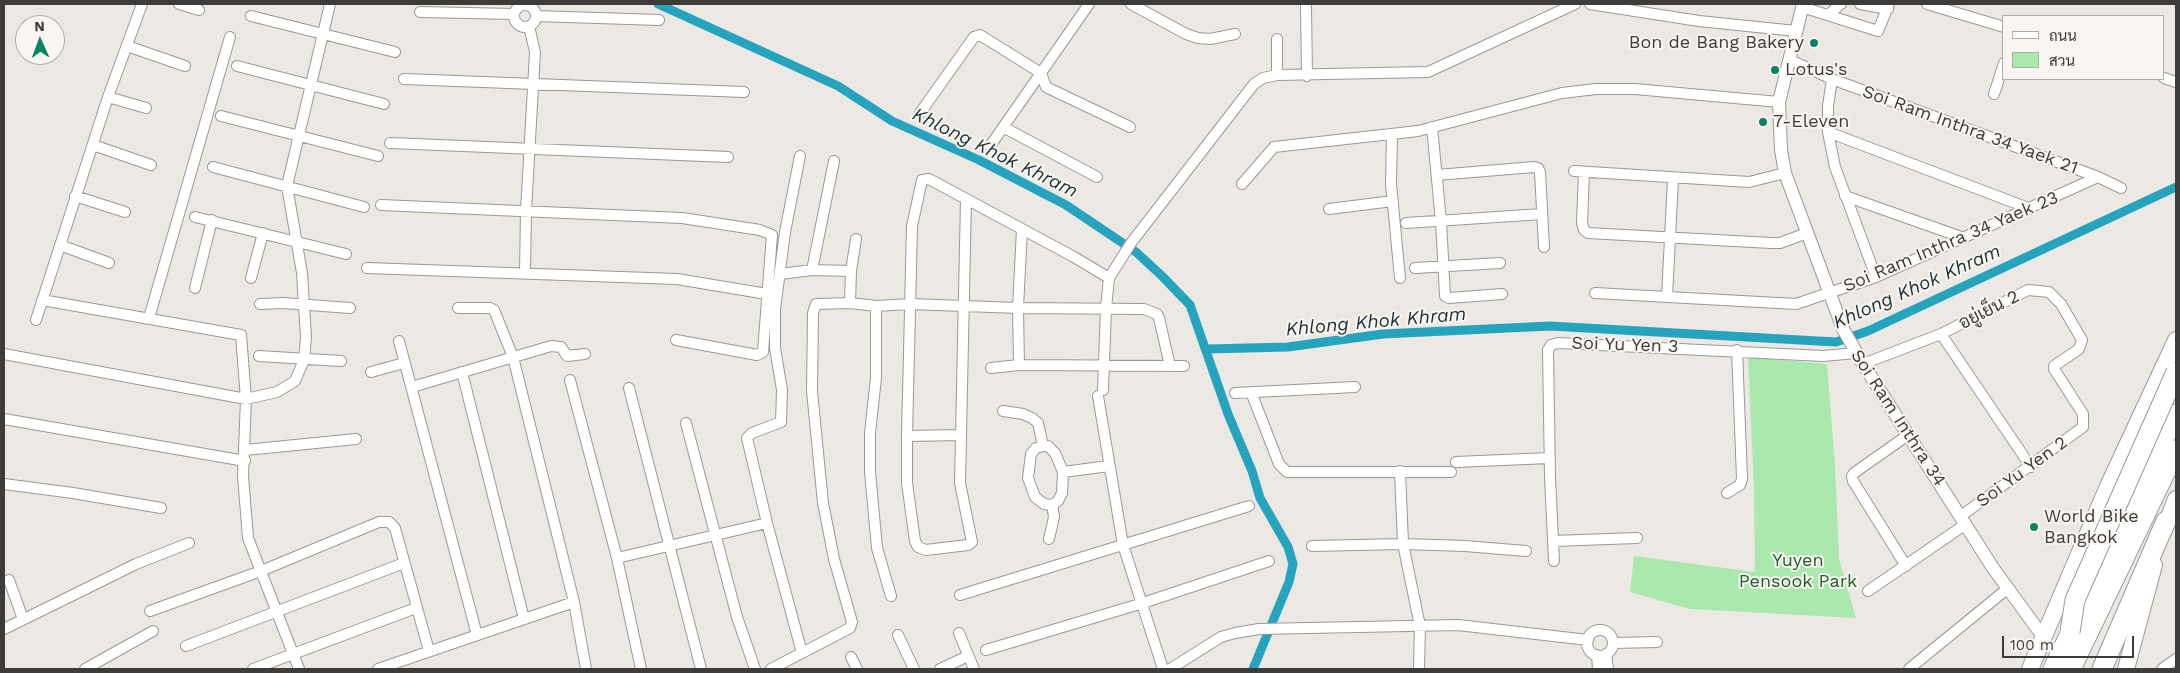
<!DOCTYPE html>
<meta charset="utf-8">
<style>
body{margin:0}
#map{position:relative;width:2180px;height:673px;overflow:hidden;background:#ece9e5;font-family:"Work Sans",Sarabun,sans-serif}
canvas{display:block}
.frame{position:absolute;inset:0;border:5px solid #3d3c3b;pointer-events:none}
.legend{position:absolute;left:2002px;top:15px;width:162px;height:65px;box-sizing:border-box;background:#f9f6f2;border:1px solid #aeaca9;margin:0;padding:6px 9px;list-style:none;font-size:15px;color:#3d3c3b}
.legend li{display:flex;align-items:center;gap:10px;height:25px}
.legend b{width:25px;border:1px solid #aeaca9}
.north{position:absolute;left:15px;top:15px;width:50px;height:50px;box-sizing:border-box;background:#f9f6f2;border:1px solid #aeaca9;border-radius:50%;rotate:358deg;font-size:14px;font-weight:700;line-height:20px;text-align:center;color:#3d3c3b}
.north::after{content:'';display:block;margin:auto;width:18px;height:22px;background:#098364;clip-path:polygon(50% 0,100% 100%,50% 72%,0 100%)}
.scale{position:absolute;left:2002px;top:636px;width:132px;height:22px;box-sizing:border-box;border:2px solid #3d3c3b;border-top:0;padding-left:6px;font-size:15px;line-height:18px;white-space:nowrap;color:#3d3c3b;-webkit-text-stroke:4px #f9f6f2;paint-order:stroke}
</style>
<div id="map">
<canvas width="2180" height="673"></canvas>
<div class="frame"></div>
<ul class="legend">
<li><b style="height:6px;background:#fff"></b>ถนน</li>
<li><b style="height:14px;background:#aae8ae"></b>สวน</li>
</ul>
<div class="north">N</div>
<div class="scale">100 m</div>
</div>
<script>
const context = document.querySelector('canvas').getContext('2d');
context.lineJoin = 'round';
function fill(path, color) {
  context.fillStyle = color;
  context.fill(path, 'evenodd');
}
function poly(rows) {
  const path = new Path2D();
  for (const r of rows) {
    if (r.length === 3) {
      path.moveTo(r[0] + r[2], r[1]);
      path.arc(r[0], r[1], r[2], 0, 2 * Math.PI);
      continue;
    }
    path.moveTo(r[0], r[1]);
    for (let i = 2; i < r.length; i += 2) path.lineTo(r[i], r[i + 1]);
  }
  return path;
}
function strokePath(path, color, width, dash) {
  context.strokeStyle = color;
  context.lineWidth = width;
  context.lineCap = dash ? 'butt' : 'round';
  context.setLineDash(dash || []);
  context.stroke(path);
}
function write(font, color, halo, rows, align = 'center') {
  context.font = font + ' "Work Sans",Sarabun,sans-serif';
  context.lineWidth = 4;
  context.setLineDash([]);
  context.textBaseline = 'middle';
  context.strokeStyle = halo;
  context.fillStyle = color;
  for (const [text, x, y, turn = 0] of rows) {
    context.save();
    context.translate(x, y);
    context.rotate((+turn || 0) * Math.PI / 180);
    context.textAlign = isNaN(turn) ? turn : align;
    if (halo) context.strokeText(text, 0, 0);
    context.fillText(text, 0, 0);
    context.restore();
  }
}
const green = poly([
 [1748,357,1827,364,1835,465,1839,559,1856,618,1690,609,1630,592,1634,556,1755,572,1754,491]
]);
const canal = poly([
 [658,4,838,86,892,121,979,160,1066,205,1136,252,1162,276,1190,305,1228,414,1252,471,1260,498,1288,547,1293,564,1289,582,1253,669],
 [1207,349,1288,347,1383,334,1550,326,1836,342,1868,331,2176,187]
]);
const minor = poly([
 [179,4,199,10],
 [1131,4,1186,34,1198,38,1210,39,1235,34],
 [1590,4,1699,21,1796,31],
 [1860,4,1888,9],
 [1927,4,2004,27],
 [525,16,11],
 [1306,6,1307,76],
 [1802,7,1878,31,1889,4],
 [420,12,514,14],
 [1828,15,1841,4],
 [251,16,395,52],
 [536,16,659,20],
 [1277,39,1277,75],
 [127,46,185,66],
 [1790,60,1832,79,2098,177,2121,188],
 [237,66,384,104],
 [2164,78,2176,82],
 [404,79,744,92],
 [1832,79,1828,106,1828,132,1835,167,1876,277],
 [1994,94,2004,63],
 [108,97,146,108],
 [920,113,974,37,980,35,1041,73,1046,87,1130,127],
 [221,116,378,156],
 [1003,127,1097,177],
 [1432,127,1441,221,1445,296,1449,298,1502,294],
 [1828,132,2031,209],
 [1392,134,1391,184,1400,278],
 [390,143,728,157],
 [93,145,151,165],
 [990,146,1089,4],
 [800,156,785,232,775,309,775,348,782,390,781,422,752,433,747,438,767,523,802,653],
 [213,167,364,207],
 [1574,171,1749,182,1785,173],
 [1584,172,1582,223,1584,230,1588,233,1771,243,1780,243,1807,233],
 [1437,175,1534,167,1538,168,1540,172,1544,247],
 [1242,184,1274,147,1418,131,1562,93,1596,89,1635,89,1779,102],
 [75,196,125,212],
 [1845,196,1964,238],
 [966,199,960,483,972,542,968,545,926,550,918,547,915,541,907,483,907,436,912,226,922,180,929,179,1074,257,1109,278],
 [381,205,682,218,760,230,772,235,763,352,757,355,676,340],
 [1329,209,1393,201],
 [195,217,346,254],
 [1406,223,1542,214],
 [60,245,109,263],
 [367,268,677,279,767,294],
 [1415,268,1500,263],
 [812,270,834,161],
 [525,273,526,211,535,52,529,26],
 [780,274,812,270,851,271],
 [251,278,263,233],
 [195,288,212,220],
 [1595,293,1796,304,1876,277,2098,177],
 [1667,297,1673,179],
 [42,300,241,335,246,399,243,476,248,538,299,669],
 [850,303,851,271,856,239],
 [260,304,283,303,350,308],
 [876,306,876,378,870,433,870,472,877,548,891,596],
 [458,308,490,308,494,310,513,357,574,602,586,669],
 [149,318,230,37],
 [36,320,108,97,142,4],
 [1941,334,2031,467],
 [399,341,477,635],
 [4,354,246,399,277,392,295,381,304,360,306,337,302,273,287,186,330,4],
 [259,356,341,361],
 [1863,364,1941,334,2028,290,2049,292,2061,304,2082,340,2079,349,2054,366,2054,369,2083,414,2083,427,1961,516],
 [1019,365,1018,308,1022,229],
 [991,368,1019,365,1184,366],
 [371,372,404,363],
 [462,372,524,619],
 [570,380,617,558,641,669],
 [412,387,551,346,561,347,567,356,585,354],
 [629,388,701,669],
 [1103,390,1106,308,1109,278,1131,243,1254,84,1263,78,1277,75,1428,72,1575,4],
 [1251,392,1279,464,1287,472,1451,472],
 [1235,393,1355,387],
 [1098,396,1123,545,1163,669],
 [1003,411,1023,414,1032,418,1038,423,1043,446],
 [4,419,245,461],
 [686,423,737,617,755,669],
 [907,436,961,435],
 [1043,446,1048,446,1055,453,1063,472,1062,493,1058,501,1052,505,1044,504,1035,497,1028,478,1031,454,1036,448,1043,446],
 [245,450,356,439],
 [1456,462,1550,458],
 [1400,471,1403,544,1420,626,1419,669],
 [1063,472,1109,466],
 [4,484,73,493,161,508],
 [1727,493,1740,485,1742,479,1737,350],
 [1049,539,1054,517,1052,505],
 [1553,541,1637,538],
 [1312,546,1403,544,1465,546,1526,551],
 [617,558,767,523],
 [1554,561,1550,477,1548,350,1551,345,1558,343,1823,356,1856,353],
 [1906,566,1853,481,1852,476,1854,473,1908,435],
 [9,580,23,619],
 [1868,591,1966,524],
 [960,595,1249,506],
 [150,611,261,571,379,522,389,522,395,528,429,651],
 [4,629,136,564,189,543],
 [1600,643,13],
 [959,633,974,669],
 [898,635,914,669],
 [1613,643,1657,642],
 [186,646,404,563],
 [986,650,1143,603,1269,561],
 [1606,654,1608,669],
 [1597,655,1598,669],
 [851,657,857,669],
 [85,669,153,631],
 [253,669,416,608],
 [378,669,574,602],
 [771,669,850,628,852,622,834,559,823,503,812,391,813,313,816,304,850,303,876,306,910,304,1018,308,1144,309,1157,314,1159,318,1170,366],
 [940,669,968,656],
 [1170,669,1221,637,1235,633,1259,629,1458,625,1588,640],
 [1909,669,2007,589],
 [2162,669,2176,659]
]);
const tertiary = poly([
 [1803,4,1779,102,1781,150,1785,173,1843,329,1863,364,1993,568,2044,638]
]);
const primary = poly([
 [2163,532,2176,499],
 [2030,669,2109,484,2176,340],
 [2126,669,2154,565]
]);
const motorway = poly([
 [2053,669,2176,414],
 [2071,669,2176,450],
 [2102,669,2166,521]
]);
const motorwayBridge = poly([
 [2070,632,2075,600,2176,372]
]);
const markers = [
 [1814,43,5,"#098364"],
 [1775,70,5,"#098364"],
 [1763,122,5,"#098364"],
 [2034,527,5,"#098364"]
];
const poiNames = [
 ["Bon de Bang Bakery",1804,43,"right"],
 ["Lotus's",1785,70],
 ["7-Eleven",1773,122],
 ["World Bike",2044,517],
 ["Bangkok",2044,538]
];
const streetNames = [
 ["Soi Ram Inthra 34 Yaek 21",1970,130,20],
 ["Soi Ram Inthra 34 Yaek 23",1951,242,-23],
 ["อยู่เย็น 2",1989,310,-27],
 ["Soi Yu Yen 3",1625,345,2],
 ["Soi Ram Inthra 34",1898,418,57],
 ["Soi Yu Yen 2",2022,472,-36]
];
const parkNames = [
 ["Yuyen",1798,561],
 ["Pensook Park",1798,582]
];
const waterNames = [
 ["Khlong Khok Khram",995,153,26],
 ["Khlong Khok Khram",1917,287,-24],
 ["Khlong Khok Khram",1376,322,-5]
];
fill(green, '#aae8ae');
strokePath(canal, '#26a4bd', 9);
strokePath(minor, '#9b9995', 12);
strokePath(tertiary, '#9b9995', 14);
strokePath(primary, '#9b9995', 18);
strokePath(motorway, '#9b9995', 21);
strokePath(minor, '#fff', 10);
strokePath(tertiary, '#fff', 12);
strokePath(primary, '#fff', 16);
strokePath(motorway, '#fff', 19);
strokePath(motorwayBridge, '#9b9995', 21, []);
strokePath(motorwayBridge, '#fff', 19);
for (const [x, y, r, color] of markers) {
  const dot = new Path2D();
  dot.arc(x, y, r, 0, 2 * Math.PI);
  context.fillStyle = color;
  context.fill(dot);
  strokePath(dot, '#f9f6f2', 2);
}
write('18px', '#3d3c3b', '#f9f6f2', poiNames, 'left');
write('18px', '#3d3c3b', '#f9f6f2', streetNames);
write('18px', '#1c6028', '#f9f6f2', parkNames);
write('italic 19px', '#1c3136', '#f9f6f2', waterNames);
</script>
